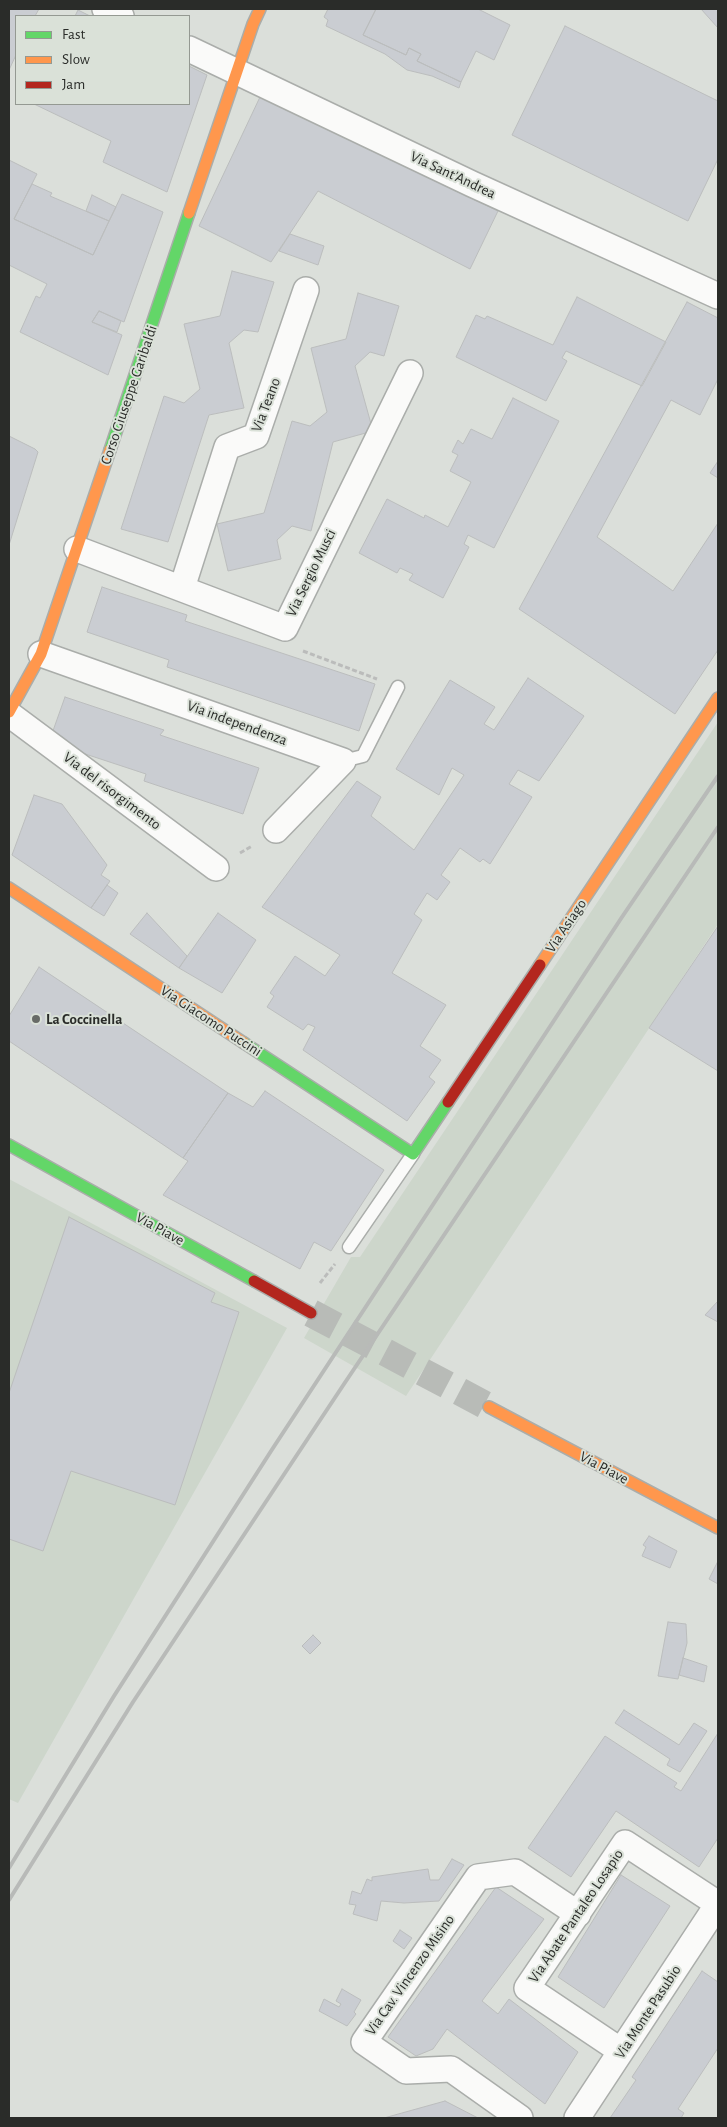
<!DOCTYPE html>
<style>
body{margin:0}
#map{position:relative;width:727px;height:2127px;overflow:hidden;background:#dbdfda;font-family:"Alegreya Sans",sans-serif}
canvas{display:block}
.frame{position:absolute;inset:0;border:10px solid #2a2c29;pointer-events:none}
.legend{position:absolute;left:15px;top:15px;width:175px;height:90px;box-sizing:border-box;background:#dae1d8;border:1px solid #949992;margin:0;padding:6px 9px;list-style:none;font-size:15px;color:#2a2c29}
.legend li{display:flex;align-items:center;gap:10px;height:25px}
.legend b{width:25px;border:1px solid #949992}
</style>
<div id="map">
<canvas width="727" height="2127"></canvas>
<div class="frame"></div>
<ul class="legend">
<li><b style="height:6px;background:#63d668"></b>Fast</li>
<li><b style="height:6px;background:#ff974d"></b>Slow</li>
<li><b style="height:6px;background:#b3261e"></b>Jam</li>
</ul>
</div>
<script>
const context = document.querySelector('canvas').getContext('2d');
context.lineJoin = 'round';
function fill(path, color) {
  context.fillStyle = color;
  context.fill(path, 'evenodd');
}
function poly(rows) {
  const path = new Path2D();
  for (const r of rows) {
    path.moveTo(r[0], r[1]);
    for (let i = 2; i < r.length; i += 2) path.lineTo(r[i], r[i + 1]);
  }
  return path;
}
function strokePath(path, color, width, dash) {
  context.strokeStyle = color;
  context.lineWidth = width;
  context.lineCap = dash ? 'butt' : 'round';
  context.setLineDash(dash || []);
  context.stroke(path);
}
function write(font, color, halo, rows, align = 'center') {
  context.font = font + ' "Alegreya Sans",sans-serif';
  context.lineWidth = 4;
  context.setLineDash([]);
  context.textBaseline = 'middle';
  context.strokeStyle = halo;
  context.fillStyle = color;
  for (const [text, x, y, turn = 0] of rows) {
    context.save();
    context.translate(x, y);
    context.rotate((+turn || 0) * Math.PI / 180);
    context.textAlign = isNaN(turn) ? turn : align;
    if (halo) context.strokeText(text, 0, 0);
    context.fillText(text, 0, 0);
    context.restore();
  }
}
const built = poly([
 [718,722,718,924,406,1396,304,1338,351,1257,360,1257],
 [9,1179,287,1328,18,1803,9,1799]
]);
const building = poly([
 [9,9,39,9,35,16,16,16,16,55,9,70,9,9],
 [328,9,376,9,363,35,406,55,409,48,421,54,417,61,461,82,459,88,432,76,407,70,385,54,326,26,328,20,324,17,328,9],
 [376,9,478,9,510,25,494,60,476,51,461,82,417,61,421,54,409,48,406,55,363,35,376,9],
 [701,9,718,9,718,28,701,9],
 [78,10,90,16,75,16,78,10],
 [565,26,718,101,718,159,688,221,512,135,565,26],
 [189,66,207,75,167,192,103,162,111,141,34,104,189,104,189,66],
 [260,97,498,211,470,269,318,191,271,262,199,226,260,97],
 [9,160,37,174,14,219,93,255,122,194,163,212,124,322,99,311,92,322,122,335,108,375,20,332,36,296,40,298,47,284,9,265,9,160],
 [32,184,52,193,50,196,109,221,93,255,14,219,32,184],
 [92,195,116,207,109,221,86,211,92,195],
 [290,234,324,246,318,265,279,251,290,234],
 [232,271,274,282,258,332,244,330,229,343,244,408,209,415,168,542,121,529,164,396,184,403,200,389,184,324,220,316,232,271],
 [358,293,399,306,384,356,370,352,355,366,373,431,333,442,311,531,292,526,277,540,281,559,228,571,217,524,264,513,292,421,310,426,327,412,311,348,346,339,358,293],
 [577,297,666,342,642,386,566,351,562,358,567,361,546,401,456,357,476,315,485,319,487,316,553,345,577,297],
 [687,302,718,318,718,379,700,415,671,400,597,537,673,591,718,523,718,650,675,714,519,609,687,302],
 [99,311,121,321,117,332,92,322,99,311],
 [513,398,559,421,494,548,468,535,464,544,469,547,443,598,409,580,413,574,400,568,397,573,359,553,387,499,424,518,425,515,448,527,471,482,450,471,458,455,452,452,458,440,463,444,471,429,492,439,513,398],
 [9,436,35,449,38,452,9,545,9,436],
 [718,461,718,478,710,473,718,461],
 [102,587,187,615,185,621,375,684,359,731,167,667,169,660,87,632,102,587],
 [528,678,584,716,539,781,518,770,509,784,532,797,490,864,483,859,480,862,460,848,441,875,450,882,437,900,427,893,414,914,422,920,392,973,446,1005,420,1046,441,1060,429,1077,435,1082,407,1121,303,1050,315,1027,308,1024,303,1030,267,1007,274,996,270,993,295,956,325,976,340,955,262,907,357,781,381,797,371,816,414,850,464,775,452,768,439,795,396,769,450,680,495,707,484,724,494,730,528,678],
 [65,697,164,730,160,735,259,768,243,814,144,781,146,774,49,742,65,697],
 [34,795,62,804,107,865,101,875,110,881,91,908,12,855,34,795],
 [107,885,118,893,104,916,91,908,107,885],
 [147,913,187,956,179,968,130,934,147,913],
 [218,913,256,940,222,993,179,968,218,913],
 [718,926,718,1071,649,1028,718,926],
 [39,967,228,1093,183,1158,9,1041,9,1016,39,967],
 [265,1091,384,1170,331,1251,314,1242,300,1269,163,1195,188,1161,183,1158,228,1093,253,1107,265,1091],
 [69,1217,215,1293,211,1302,239,1312,175,1505,71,1471,43,1551,9,1539,9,1393,69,1217],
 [718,1301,718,1322,705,1315,718,1301],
 [649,1536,677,1551,670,1568,642,1556,646,1547,643,1545,649,1536],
 [718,1561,718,1584,709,1579,718,1561],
 [668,1622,686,1624,687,1643,678,1679,658,1676,668,1622],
 [313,1635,321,1643,310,1654,302,1646,313,1635],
 [683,1658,707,1666,704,1682,679,1675,683,1658],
 [624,1710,679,1745,694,1723,707,1731,680,1772,667,1765,670,1759,615,1723,624,1710],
 [718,1733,718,1838,699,1867,616,1811,571,1877,528,1848,605,1736,677,1783,674,1787,681,1791,718,1733],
 [452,1859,464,1865,439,1901,404,1903,381,1901,377,1921,353,1914,356,1905,349,1904,352,1891,361,1894,367,1879,372,1881,372,1877,428,1869,430,1880,439,1880,452,1859],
 [621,1875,670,1906,604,2008,558,1977,621,1875],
 [496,1887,544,1919,482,2001,498,2014,509,1999,578,2052,545,2104,447,2029,433,2049,416,2056,388,2037,496,1887],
 [400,1930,412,1938,404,1949,393,1941,400,1930],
 [702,1971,718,1982,718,2048,678,2109,684,2113,681,2118,610,2118,636,2080,632,2077,702,1971],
 [342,1989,361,2000,354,2012,356,2014,347,2026,319,2011,324,1999,339,2007,341,2004,336,2001,342,1989],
 [445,2101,478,2118,384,2118,445,2101]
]);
const secondaryTunnel = poly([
 [311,1313,489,1407]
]);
const path = poly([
 [303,651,377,679],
 [240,853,252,846],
 [320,1283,335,1264]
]);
const lane = poly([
 [343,761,363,756,398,687],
 [349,1247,413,1154]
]);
const street = poly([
 [105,9,121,16],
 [189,49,472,184,718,296],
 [77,549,285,628,410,373],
 [182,588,227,447,256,436,306,290],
 [41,654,343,761,276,830],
 [9,714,216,868],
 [621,2051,527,1988,625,1843,718,1904],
 [520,2118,451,2069,406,2071,364,2042,478,1877,515,1872,578,1914],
 [577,2118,718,1904]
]);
const fast = poly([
 [110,450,189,213],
 [244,1043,413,1154,448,1102],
 [9,1145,254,1281]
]);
const slow = poly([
 [189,213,253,24,260,9],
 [9,712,41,654,110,450],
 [9,888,244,1043],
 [540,965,718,698],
 [489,1407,718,1528]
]);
const jam = poly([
 [448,1102,540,965],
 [254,1281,311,1313]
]);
const rail = poly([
 [9,1868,114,1696,273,1448,622,917,718,776],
 [9,1900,133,1702,344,1384,718,827]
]);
const markers = [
 [36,1019,5,"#686b67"]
];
const streetNames = [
 ["Via Sant'Andrea",453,175,25],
 ["Corso Giuseppe Garibaldi",129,395,-71],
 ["Via Teano",266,405,-69],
 ["Via Sergio Musci",311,573,-64],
 ["Via independenza",237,723,20],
 ["Via del risorgimento",112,791,37],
 ["Via Asiago",566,926,-56],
 ["Via Giacomo Puccini",211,1021,33],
 ["Via Piave",160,1229,29],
 ["Via Piave",604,1468,28],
 ["Via Abate Pantaleo Losapio",576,1916,-56],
 ["Via Cav. Vincenzo Misino",410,1975,-55],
 ["Via Monte Pasubio",648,2012,-57]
];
const poiNames = [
 ["La Coccinella",46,1019]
];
fill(built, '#cdd6cb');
fill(building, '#cacdd2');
strokePath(building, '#bbbdbd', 1);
strokePath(secondaryTunnel, '#b8bbb7', 28, [28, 14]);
strokePath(lane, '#aaadaa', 15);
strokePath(street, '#aaadaa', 28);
strokePath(fast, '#aaadaa', 14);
strokePath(slow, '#aaadaa', 14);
strokePath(jam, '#aaadaa', 14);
strokePath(path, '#bbbcbb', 3, [5, 2.5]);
strokePath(lane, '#fafaf9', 12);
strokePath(street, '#fafaf9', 25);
strokePath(fast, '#63d668', 11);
strokePath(slow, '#ff974d', 11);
strokePath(jam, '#b3261e', 11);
strokePath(rail, '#b8bab8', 4);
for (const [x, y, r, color] of markers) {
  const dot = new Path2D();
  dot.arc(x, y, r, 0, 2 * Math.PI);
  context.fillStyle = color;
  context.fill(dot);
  strokePath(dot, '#dae1d8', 2);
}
write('15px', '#2a2c29', '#dae1d8', streetNames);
write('bold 15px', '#2a2c29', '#dae1d8', poiNames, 'left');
</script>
